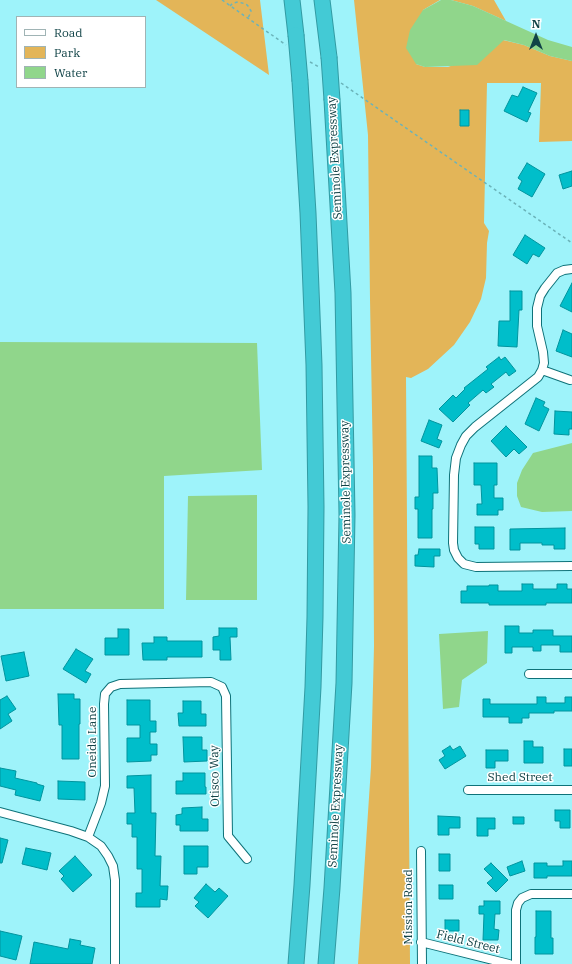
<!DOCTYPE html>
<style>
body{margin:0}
#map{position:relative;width:572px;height:964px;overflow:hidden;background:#9ef3fa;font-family:"IBM Plex Serif",serif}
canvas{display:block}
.legend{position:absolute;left:16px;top:16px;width:130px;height:72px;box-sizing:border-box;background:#fff;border:1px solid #a0b4b5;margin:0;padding:5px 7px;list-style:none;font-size:12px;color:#114347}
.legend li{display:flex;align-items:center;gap:8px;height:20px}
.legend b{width:20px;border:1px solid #a0b4b5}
.north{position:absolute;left:516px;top:16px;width:40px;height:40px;-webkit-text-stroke:3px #fff;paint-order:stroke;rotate:0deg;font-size:11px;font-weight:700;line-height:16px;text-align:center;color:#114347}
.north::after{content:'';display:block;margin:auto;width:14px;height:18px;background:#114347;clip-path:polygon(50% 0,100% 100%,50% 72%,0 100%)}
</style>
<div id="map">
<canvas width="572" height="964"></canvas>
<ul class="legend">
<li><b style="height:5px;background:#fff"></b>Road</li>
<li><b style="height:11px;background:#e3b558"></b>Park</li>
<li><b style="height:11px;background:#90d68b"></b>Water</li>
</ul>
<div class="north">N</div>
</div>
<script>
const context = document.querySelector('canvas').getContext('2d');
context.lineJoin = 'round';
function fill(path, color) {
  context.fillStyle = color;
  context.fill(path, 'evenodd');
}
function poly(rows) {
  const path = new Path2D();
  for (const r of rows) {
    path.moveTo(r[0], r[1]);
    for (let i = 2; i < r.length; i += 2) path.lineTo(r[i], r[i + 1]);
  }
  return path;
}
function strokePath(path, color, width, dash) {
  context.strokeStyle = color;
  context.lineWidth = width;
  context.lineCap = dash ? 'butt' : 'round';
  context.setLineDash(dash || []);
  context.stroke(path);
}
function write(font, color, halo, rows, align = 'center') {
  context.font = font + ' "IBM Plex Serif",serif';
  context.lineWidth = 3;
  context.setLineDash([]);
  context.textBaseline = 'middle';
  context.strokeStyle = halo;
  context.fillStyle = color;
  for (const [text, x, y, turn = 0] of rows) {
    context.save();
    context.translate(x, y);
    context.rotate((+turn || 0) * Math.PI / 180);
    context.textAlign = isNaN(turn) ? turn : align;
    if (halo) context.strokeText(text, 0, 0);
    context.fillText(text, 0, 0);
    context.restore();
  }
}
const green = poly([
 [156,0,260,0,269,75],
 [354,0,440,0,423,10,416,64,425,67,448,67,491,51,503,40,524,45,550,56,572,61,572,141,539,142,541,83,487,83,484,223,489,231,487,243,486,278,481,299,470,322,454,345,428,369,411,378,406,377,410,964,358,964,371,767,374,646,373,467,370,299,368,135],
 [451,0,494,0,506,21,473,6]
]);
const water = poly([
 [441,0,451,0,473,6,548,40,572,47,572,61,550,56,524,45,504,40,477,65,425,67,416,64,406,48,410,30,423,10],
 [0,342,257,343,262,470,164,476,164,609,0,609],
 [572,443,572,511,542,512,521,507,517,496,517,483,522,470,533,453],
 [257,495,257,600,186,600,188,496],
 [488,631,487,663,462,680,459,707,443,709,439,634]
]);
const building = poly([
 [523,87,537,93,528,112,531,113,527,122,504,111,512,95,518,97,523,87],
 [460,110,469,110,469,126,460,126,460,110],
 [527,163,545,174,532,197,518,189,522,181,518,178,527,163],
 [572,171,572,186,563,189,559,175,572,171],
 [525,235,545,248,539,257,533,254,527,264,513,255,525,235],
 [572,283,572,312,560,306,572,283],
 [510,291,522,291,522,310,519,310,517,347,498,346,499,321,510,321,510,291],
 [563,330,572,334,572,357,556,351,563,330],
 [499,357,501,360,505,357,516,371,509,376,506,372,491,384,494,387,486,393,483,390,468,403,470,405,453,422,439,409,453,395,456,398,465,389,464,388,488,369,486,367,499,357],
 [536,398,545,402,543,406,549,409,539,431,525,424,536,398],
 [555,411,572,412,572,429,569,429,569,435,554,434,555,411],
 [429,420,442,425,437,439,442,441,439,448,421,441,429,420],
 [506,426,527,447,519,454,514,449,506,457,491,441,506,426],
 [419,456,432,456,432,468,437,468,438,493,433,493,433,509,432,509,432,538,418,538,418,509,415,509,415,497,419,497,419,456],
 [474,463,497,463,497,485,494,485,494,498,503,498,503,510,498,510,498,515,477,515,477,504,482,504,481,485,474,485,474,463],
 [475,527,494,527,494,549,479,549,479,544,475,544,475,527],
 [565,528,565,549,554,549,554,545,542,545,542,543,520,543,520,550,510,550,510,529,565,528],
 [419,549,440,549,440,556,434,556,434,567,415,566,415,555,418,555,419,549],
 [522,584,533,584,533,589,557,589,557,584,567,584,567,589,572,589,572,603,546,603,546,605,489,605,489,603,461,603,461,591,467,591,467,586,489,586,489,585,498,585,498,591,522,591,522,584],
 [505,626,519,626,519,633,533,633,533,630,553,630,553,636,572,636,572,652,560,652,560,645,541,645,541,651,533,651,533,647,512,647,512,653,505,653,505,626],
 [219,628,237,628,237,637,230,637,231,660,220,660,220,650,213,650,213,637,219,636,219,628],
 [118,629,129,629,129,655,105,655,105,638,118,638,118,629],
 [154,637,167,637,167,641,202,641,202,657,167,657,167,660,143,660,142,643,154,643,154,637],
 [76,649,93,659,85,671,91,674,86,683,63,669,76,649],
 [24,652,29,676,6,681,1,656,24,652],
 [58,694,74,694,74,699,80,699,80,724,79,724,79,759,62,759,62,725,59,725,58,694],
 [7,696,16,709,8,714,12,721,0,729,0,700,7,696],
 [537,697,546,697,546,703,565,703,565,697,572,697,572,711,554,711,554,713,529,713,529,718,522,718,522,723,509,723,509,717,483,717,483,699,490,699,490,704,537,704,537,697],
 [127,700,150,700,150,721,156,721,156,732,150,732,150,744,157,744,157,755,151,755,151,761,127,762,127,738,140,738,140,725,127,725,127,700],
 [183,701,201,701,201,714,206,714,206,726,179,726,178,713,183,713,183,701],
 [183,737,202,737,202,750,207,750,207,761,184,762,183,737],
 [524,741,533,741,533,747,543,747,543,763,524,763,524,741],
 [450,746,453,750,460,746,466,756,445,769,439,760,445,756,442,751,450,746],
 [564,749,572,749,572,766,564,766,564,749],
 [486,750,508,750,508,761,495,761,495,768,486,768,486,750],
 [0,768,16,771,15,778,37,783,37,784,44,786,40,801,15,795,16,790,0,786,0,768],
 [183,773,205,773,205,787,206,787,206,794,176,794,176,781,183,781,183,773],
 [151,775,151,813,156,813,155,856,161,856,160,886,168,886,167,900,160,899,160,907,136,907,136,893,142,893,142,869,137,869,137,837,132,837,132,824,127,824,127,813,135,813,134,788,127,788,127,776,151,775],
 [58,781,85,782,85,800,58,799,58,781],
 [202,807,202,819,208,819,208,831,180,831,180,825,176,825,176,815,182,814,182,808,202,807],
 [555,810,570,810,570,828,560,828,560,821,555,821,555,810],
 [438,816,460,817,460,828,449,828,449,835,438,835,438,816],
 [513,817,524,817,524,824,513,824,513,817],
 [477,818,495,818,495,829,488,829,488,836,477,836,477,818],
 [0,838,8,840,2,863,0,863,0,838],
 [184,846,208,846,208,867,197,867,197,874,184,874,184,846],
 [26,848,51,853,47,870,22,864,26,848],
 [439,854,450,854,450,871,439,871,439,854],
 [75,856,92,875,73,892,61,879,64,876,59,871,75,856],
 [522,861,525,871,510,876,507,867,522,861],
 [563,861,572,861,572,876,547,876,547,878,534,878,534,863,547,863,547,866,563,866,563,861],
 [491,863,508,880,496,892,487,883,493,878,484,869,491,863],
 [206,884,215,892,219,888,228,896,208,918,195,906,199,902,194,898,206,884],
 [439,885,453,885,453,899,439,899,439,885],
 [484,901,500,901,500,914,495,914,494,929,499,930,498,940,483,940,484,914,479,914,479,906,484,906,484,901],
 [536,911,551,911,551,938,553,938,553,954,535,954,535,937,536,937,536,911],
 [445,920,459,920,459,931,445,931,445,920],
 [0,931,22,936,16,960,0,956,0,931],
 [70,939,81,941,80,945,95,948,92,964,30,964,34,942,68,949,70,939]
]);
const path = poly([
 [222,0,286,45],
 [230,6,233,3,238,2,246,4,248,6,251,11,250,14,248,18],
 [310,62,319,67],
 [341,83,572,243]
]);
const street = poly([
 [572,269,564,270,557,273,545,288,540,296,537,308,537,326,543,352,544,363,542,370,538,377,475,427,466,436,461,445,456,458,454,475,453,543,454,550,458,558,464,564,476,567,572,566],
 [542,370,570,380],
 [529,674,572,674],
 [468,790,572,790],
 [0,812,71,831,88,837,101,846,108,856,113,866,115,880,115,964],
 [88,837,101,803,105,786,104,704,105,694,111,687,120,684,211,682,222,687,226,696,228,836,247,859],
 [421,851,422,964],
 [421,942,509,964],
 [516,964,516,910,518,903,522,898,531,894,572,894]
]);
const highway = poly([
 [292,0,296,35],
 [322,0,329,57],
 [296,964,302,885,313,687,315,617,316,507,314,365,308,213,300,81],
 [326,964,332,888,344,683,347,515,343,293,332,100]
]);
const highwayBridge = poly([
 [296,35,300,81],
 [329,57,332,100]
]);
const streetNames = [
 ["Seminole Expressway",335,158,-93],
 ["Seminole Expressway",346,482,-91],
 ["Oneida Lane",93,742,-90],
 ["Otisco Way",215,776,-91],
 ["Shed Street",520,778],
 ["Seminole Expressway",336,806,-87],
 ["Mission Road",409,907,-90],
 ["Field Street",468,942,14]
];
fill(green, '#e3b558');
fill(water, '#90d68b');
fill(building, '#00beca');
strokePath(building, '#01949e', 1);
strokePath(street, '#0e7279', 10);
strokePath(highway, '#329ba3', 17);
strokePath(path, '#6bb3b9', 1.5, [3, 3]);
strokePath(street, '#fff', 8);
strokePath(highway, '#43cad5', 15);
strokePath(highwayBridge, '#329ba3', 17, []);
strokePath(highwayBridge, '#43cad5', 15);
write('12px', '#114347', '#fff', streetNames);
</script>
